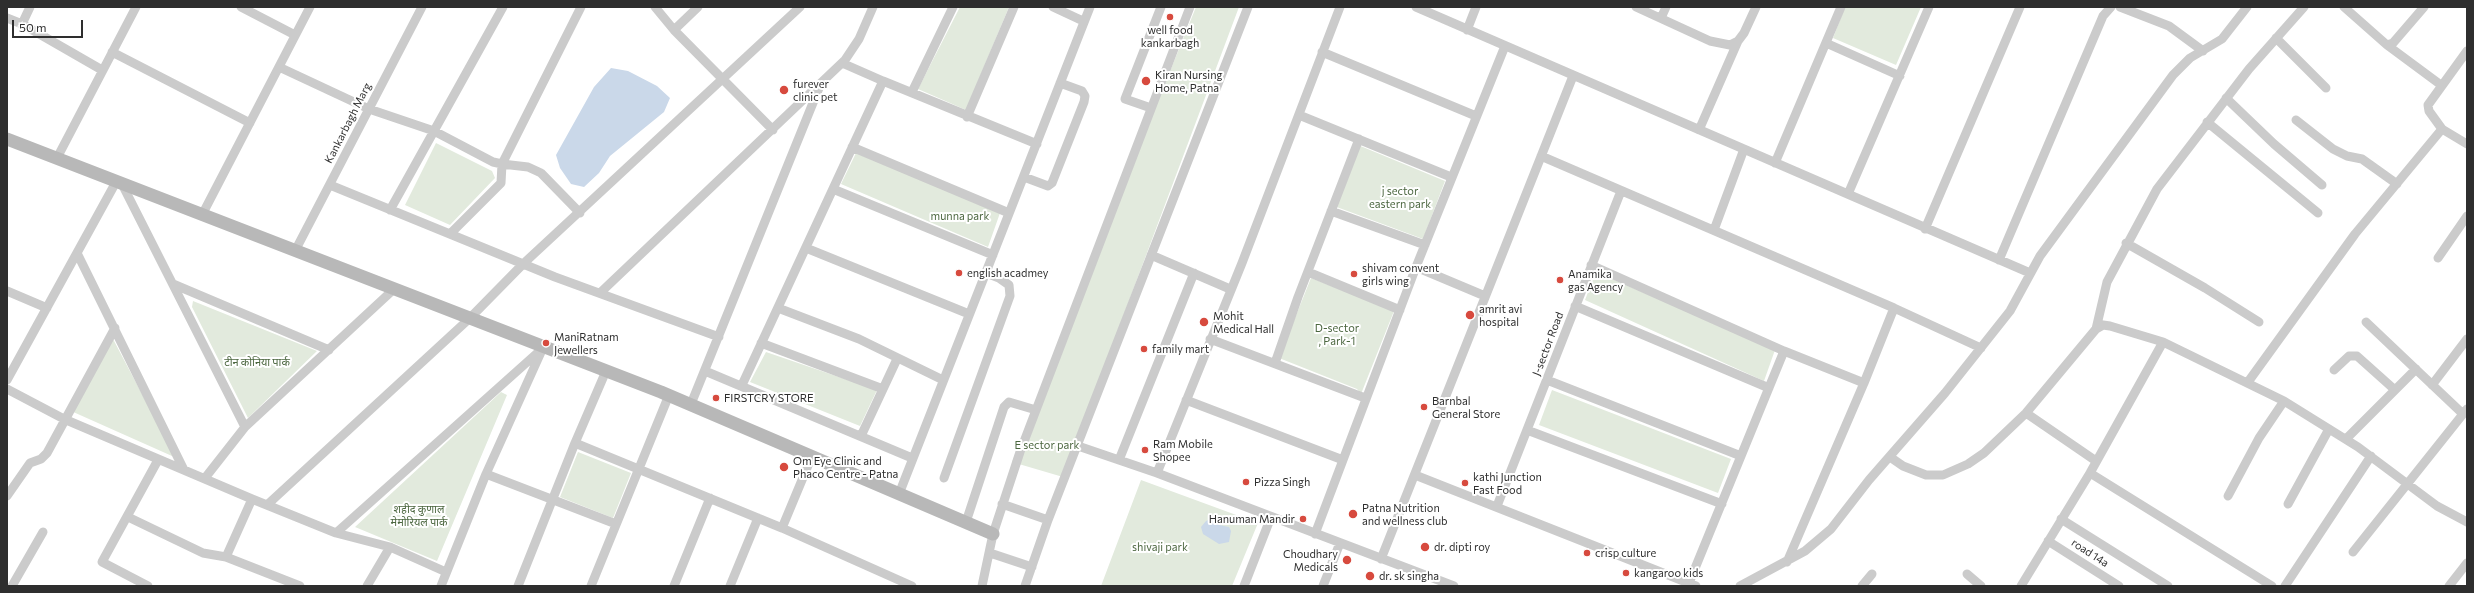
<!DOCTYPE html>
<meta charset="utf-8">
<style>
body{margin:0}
#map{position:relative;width:2474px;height:593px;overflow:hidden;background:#fff;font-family:Commissioner,sans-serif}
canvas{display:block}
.frame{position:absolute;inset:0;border:8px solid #2e2e2e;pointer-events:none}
.scale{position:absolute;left:12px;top:20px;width:71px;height:18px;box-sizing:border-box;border:2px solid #2e2e2e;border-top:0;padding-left:5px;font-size:12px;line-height:14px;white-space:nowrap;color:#2e2e2e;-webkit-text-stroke:3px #fff;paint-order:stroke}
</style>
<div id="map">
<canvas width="2474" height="593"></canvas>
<div class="frame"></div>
<div class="scale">50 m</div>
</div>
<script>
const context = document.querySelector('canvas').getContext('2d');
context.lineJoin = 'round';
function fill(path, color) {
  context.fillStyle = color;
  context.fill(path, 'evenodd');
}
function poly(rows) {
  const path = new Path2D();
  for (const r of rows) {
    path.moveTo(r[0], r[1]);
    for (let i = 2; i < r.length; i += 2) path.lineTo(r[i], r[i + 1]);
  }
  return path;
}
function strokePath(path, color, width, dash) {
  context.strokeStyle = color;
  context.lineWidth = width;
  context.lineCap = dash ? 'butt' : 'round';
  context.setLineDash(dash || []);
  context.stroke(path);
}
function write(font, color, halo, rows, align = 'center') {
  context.font = font + ' Commissioner,"Noto Sans Devanagari",sans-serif';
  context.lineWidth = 4;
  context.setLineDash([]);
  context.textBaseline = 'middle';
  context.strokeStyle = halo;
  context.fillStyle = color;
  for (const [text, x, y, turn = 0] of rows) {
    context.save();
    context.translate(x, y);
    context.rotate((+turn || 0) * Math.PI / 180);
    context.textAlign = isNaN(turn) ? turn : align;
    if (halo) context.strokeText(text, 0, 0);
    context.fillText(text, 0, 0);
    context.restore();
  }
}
const green = poly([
 [960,7,1009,7,966,110,918,89],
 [1196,7,1239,7,1063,477,1012,462],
 [1845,7,1921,7,1896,65,1833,38],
 [436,143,492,171,495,178,450,225,405,205],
 [1358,145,1445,181,1423,239,1334,206],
 [856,153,1000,213,988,247,841,184],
 [1596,272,1775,350,1764,381,1585,300],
 [1311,278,1394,311,1361,394,1357,389,1279,358],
 [193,301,317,351,248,418,192,307],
 [113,339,173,453,172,456,71,411],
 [766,352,877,390,860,426,750,382],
 [1552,390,1731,459,1718,493,1539,425],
 [501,392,507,395,437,561,355,527],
 [578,452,631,473,613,518,560,497],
 [1141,480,1258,523,1232,586,1101,586]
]);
const water = poly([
 [611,68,628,71,657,86,670,98,664,112,610,156,599,173,584,187,571,184,560,168,556,155,594,87],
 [1212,518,1219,525,1229,527,1231,531,1229,542,1219,544,1203,534,1201,527,1206,521]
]);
const street = poly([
 [241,7,295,35],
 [655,7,674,30,773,130],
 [1053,7,1083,21],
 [1416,7,2030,273],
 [1636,7,1710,41,1730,45,1738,41,1744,33,1756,7],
 [2120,7,2169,26,2203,51],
 [2344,7,2387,45,2393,43,2424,7],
 [7,18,22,24,102,70],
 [1661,18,1666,7],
 [22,24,30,7],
 [674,30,698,7],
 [1467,30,1476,7],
 [2276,38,2326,88],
 [1826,43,1900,76],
 [2387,45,2441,85],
 [2467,51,2428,105,2429,111,2442,129,2467,144],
 [112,52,250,123],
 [1322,52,1476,116],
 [279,67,369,109,434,131,493,162,502,164,581,7],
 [883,81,1037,144],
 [912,92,953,7],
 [2226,98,2274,144,2322,185],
 [1151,108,1125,99,1161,7],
 [1299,115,1451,177],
 [967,117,1014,7],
 [2296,120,2333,149,2347,156,2362,159,2397,184],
 [2207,122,2318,213],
 [1699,130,1738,41],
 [852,147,1009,213],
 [1541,156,1894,308,1981,348],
 [57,158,136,7],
 [1775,163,1841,7],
 [1024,177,1048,186,1052,183,1084,102,1085,96,1082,91,1060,83],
 [122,184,245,427,205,478],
 [330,185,555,277,719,337],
 [833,189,993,255],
 [1848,194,1929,7],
 [390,210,503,7],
 [1331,211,1425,245],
 [202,215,310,7],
 [1925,229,2020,7],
 [1714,230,1744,149],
 [450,234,501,183,502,164,528,167,541,173,580,213],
 [2126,243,2205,288,2259,322],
 [806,248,969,314],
 [295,251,422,7],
 [77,253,184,470],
 [1151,255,1230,289],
 [2438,258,2467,216],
 [1999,260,2103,16,2111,7],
 [1591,265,1784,351],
 [1416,267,1485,296],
 [1308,272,1400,310],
 [173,284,329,350],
 [7,291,47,308],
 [600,293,845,60,859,39,873,7],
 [1575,306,1769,388],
 [778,308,859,339,943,380],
 [2366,322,2463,414],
 [2096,329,2107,282,2157,189,2249,69,2304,7],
 [1210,339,1365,398],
 [761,343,883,389,861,436],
 [1275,363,1298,297,1359,139],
 [2334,370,2349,356,2357,356,2395,390],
 [705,371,912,458],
 [7,380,116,182],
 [1547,380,1741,456],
 [2248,382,2355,234,2442,129],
 [742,385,883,81,842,63],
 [2432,385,2467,339],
 [7,389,64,419,252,499,336,533,390,547,446,572],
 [883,389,897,359],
 [1186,400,1343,460],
 [691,404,819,88],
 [2026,413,2096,461],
 [245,427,394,289],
 [1527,430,1722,504],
 [2346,439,2416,369],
 [575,443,606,371],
 [1078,446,1157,473,1454,586],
 [1890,457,1903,466,1926,475,1943,475,1968,464,1984,453,2026,413,2096,329,2103,325,2110,326,2163,342,2284,401,2358,447,2437,506,2467,522],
 [1119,460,1194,273],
 [1157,473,1242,263,1340,7],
 [2090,473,2272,586],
 [486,474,616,524],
 [1415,475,1696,586],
 [944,478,1010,296,1009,285,999,278,986,273],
 [899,494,1090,7],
 [7,496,30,463,41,459,47,453,115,328],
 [2228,496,2259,438,2284,401],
 [252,499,226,557,300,586],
 [1002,504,1048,520],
 [2288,504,2329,429],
 [267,505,470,318,523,264,800,7],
 [1497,506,1621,191],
 [128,517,203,553,226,557],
 [2061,519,2168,586],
 [966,522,1004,407,1009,402,1036,410],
 [782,528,812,456],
 [336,533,544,347],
 [1315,534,1416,267,1505,46],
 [2048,541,2119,586],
 [2353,552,2467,409],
 [990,553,1032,567],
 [1381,559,1573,76],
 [1787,562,1864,383,1894,308],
 [1967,574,1981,586],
 [1689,583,1784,351,1864,383],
 [12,586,43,532],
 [148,586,102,562,158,460],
 [367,586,390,547],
 [441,586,486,474,542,350],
 [518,586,575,443,782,528,912,586],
 [591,586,669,395],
 [674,586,710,498],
 [730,586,758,518],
 [982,586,993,534,1020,452,1190,7],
 [1025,586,1048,520,1248,7],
 [1244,586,1271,517],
 [1323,586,1340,543],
 [1740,586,1805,551,1831,529,1869,480,1945,393,2010,311,2040,256,2173,75,2190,58,2222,39,2247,7],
 [1862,586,1872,574],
 [2021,586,2090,473,2163,342],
 [2285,586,2371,456],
 [2449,586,2467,563]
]);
const secondary = poly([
 [7,139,661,392,993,534]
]);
const markers = [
 [1170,17,4,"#d74a3e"],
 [1146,81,5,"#d74a3e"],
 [784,90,5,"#d74a3e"],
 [959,273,4,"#d74a3e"],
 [1354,274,4,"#d74a3e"],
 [1560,280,4,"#d74a3e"],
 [1470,315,5,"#d74a3e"],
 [1204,322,5,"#d74a3e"],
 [546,343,4,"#d74a3e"],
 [1144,349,4,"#d74a3e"],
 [716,398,4,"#d74a3e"],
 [1424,407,4,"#d74a3e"],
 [1145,450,4,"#d74a3e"],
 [784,467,5,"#d74a3e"],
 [1246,482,4,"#d74a3e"],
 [1465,483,4,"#d74a3e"],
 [1353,514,5,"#d74a3e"],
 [1303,519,4,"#d74a3e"],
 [1425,547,5,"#d74a3e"],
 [1587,553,4,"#d74a3e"],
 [1347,560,5,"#d74a3e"],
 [1626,573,4,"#d74a3e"],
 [1370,576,5,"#d74a3e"]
];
const poiNames = [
 ["well food",1170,30,"center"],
 ["kankarbagh",1170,43,"center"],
 ["Kiran Nursing",1155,75],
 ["Home, Patna",1155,88],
 ["furever",793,84],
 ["clinic pet",793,97],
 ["shivam convent",1362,268],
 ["girls wing",1362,281],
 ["english acadmey",967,273],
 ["Anamika",1568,274],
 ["gas Agency",1568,287],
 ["amrit avi",1479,309],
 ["hospital",1479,322],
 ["Mohit",1213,316],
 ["Medical Hall",1213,329],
 ["ManiRatnam",554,337],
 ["Jewellers",554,350],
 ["family mart",1152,349],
 ["FIRSTCRY STORE",724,398],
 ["Barnbal",1432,401],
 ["General Store",1432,414],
 ["Ram Mobile",1153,444],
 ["Shopee",1153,457],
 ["Om Eye Clinic and",793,461],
 ["Phaco Centre - Patna",793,474],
 ["kathi Junction",1473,477],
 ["Fast Food",1473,490],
 ["Pizza Singh",1254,482],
 ["Patna Nutrition",1362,508],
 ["and wellness club",1362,521],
 ["Hanuman Mandir",1295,519,"right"],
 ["dr. dipti roy",1434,547],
 ["crisp culture",1595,553],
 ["Choudhary",1338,554,"right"],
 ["Medicals",1338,567,"right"],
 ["kangaroo kids",1634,573],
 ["dr. sk singha",1379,576]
];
const streetNames = [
 ["Kankarbagh Marg",348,123,-63],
 ["J-sector Road",1548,344,-69],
 ["road 14a",2090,553,33]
];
const parkNames = [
 ["j sector",1400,191],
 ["eastern park",1400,204],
 ["munna park",960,216],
 ["D-sector",1337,328],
 [", Park-1",1337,341],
 ["टीन कोनिया पार्क",257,362],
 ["E sector park",1047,445],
 ["शहीद कुणाल",419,509],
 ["मेमोरियल पार्क",419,522],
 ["shivaji park",1160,547]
];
fill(green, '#e2eadd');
fill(water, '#cad8e9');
strokePath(street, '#cbcbcb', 9);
strokePath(secondary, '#b8b8b8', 13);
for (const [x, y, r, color] of markers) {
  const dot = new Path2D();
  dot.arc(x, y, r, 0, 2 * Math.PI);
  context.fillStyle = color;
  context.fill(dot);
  strokePath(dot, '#fff', 1.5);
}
write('11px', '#2e2e2e', '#fff', poiNames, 'left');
write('11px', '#2e2e2e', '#fff', streetNames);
write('11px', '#4b663f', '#fff', parkNames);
</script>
